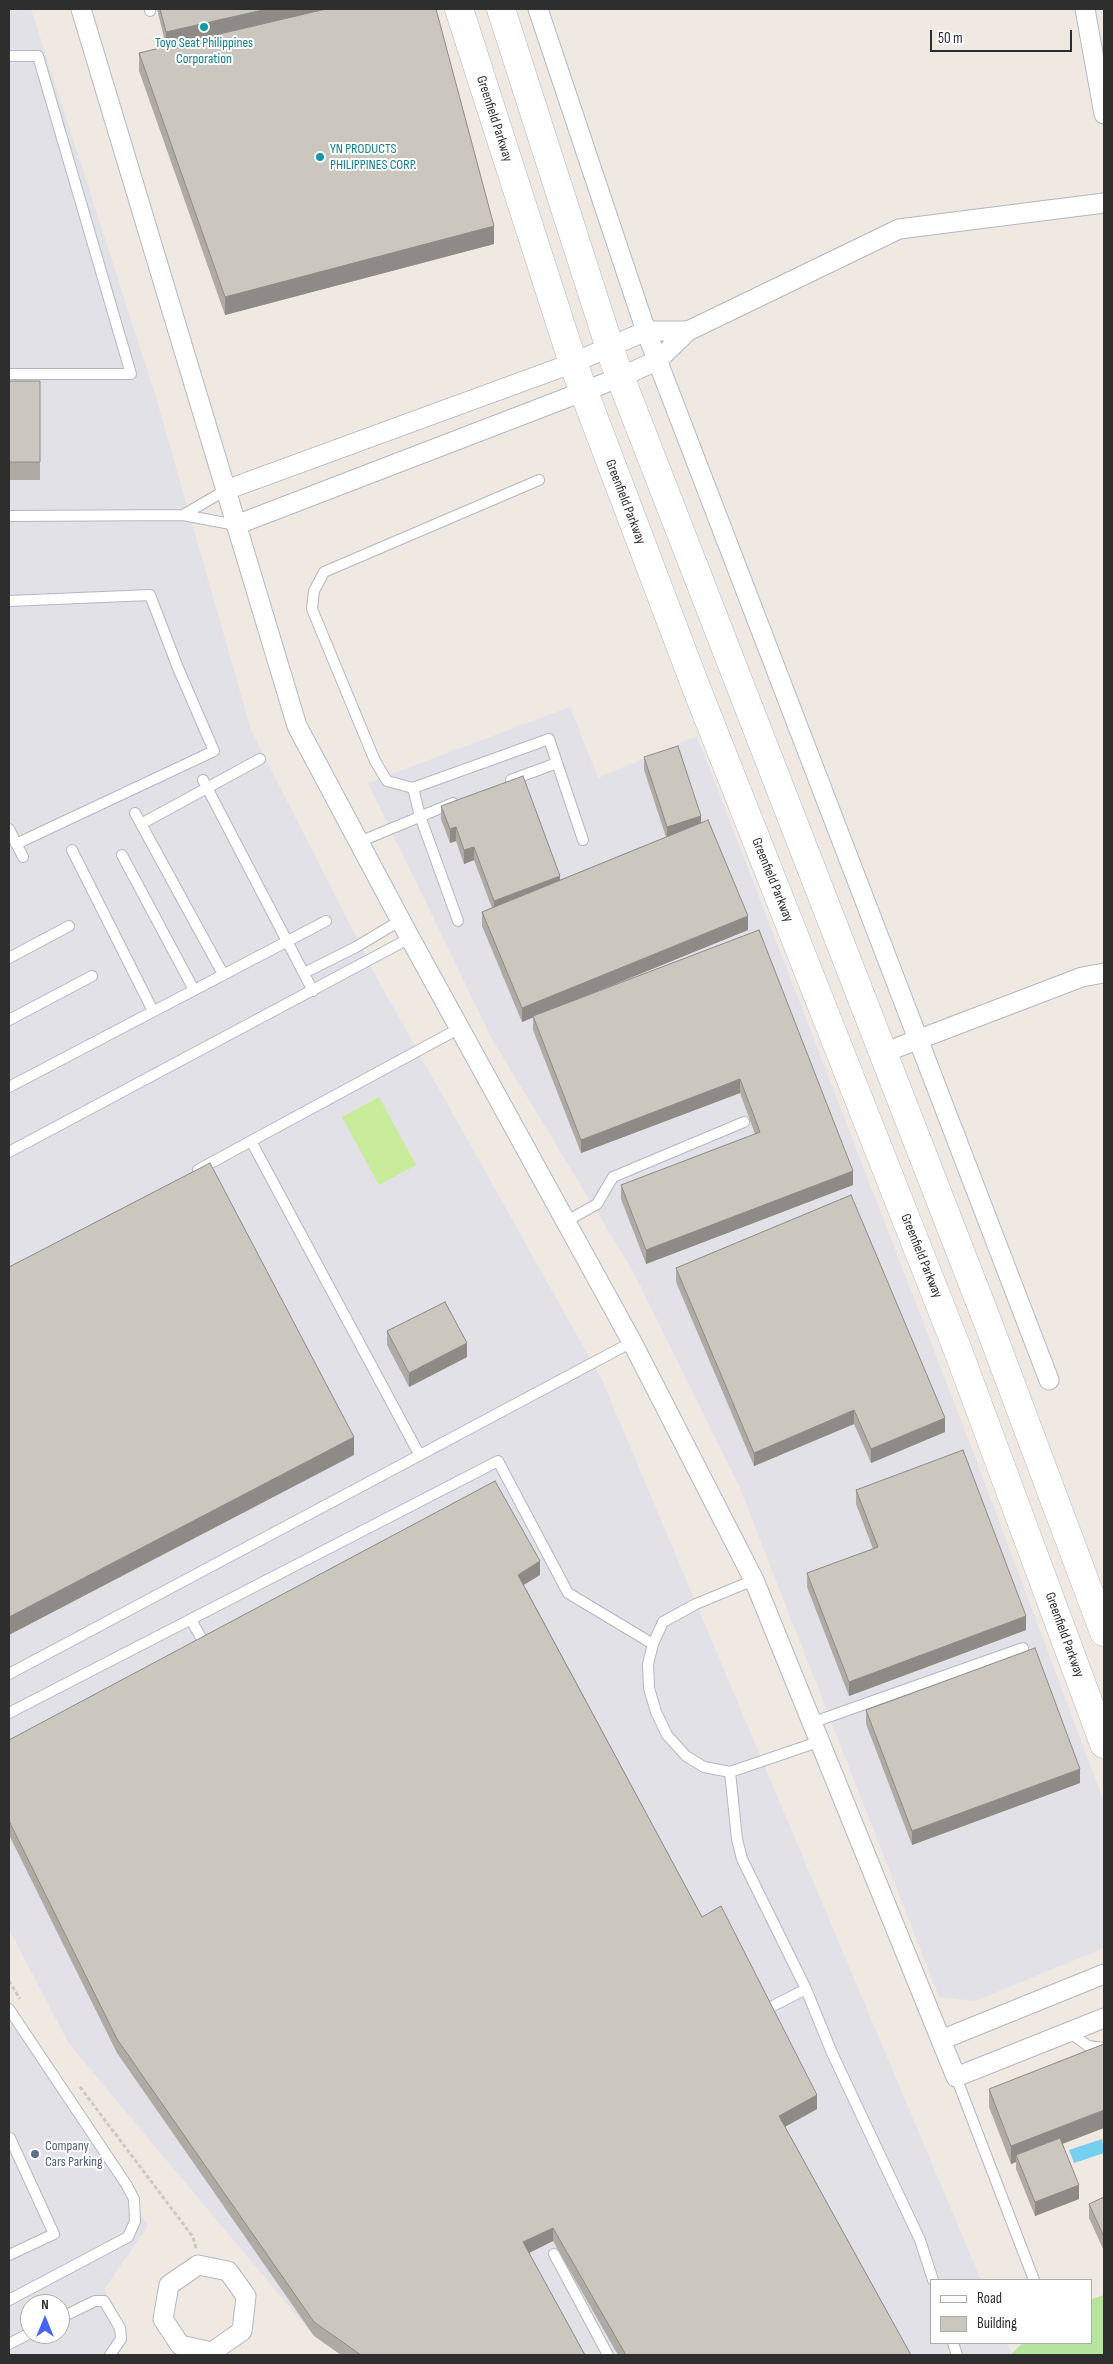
<!DOCTYPE html>
<style>
body{margin:0}
#map{position:relative;width:1113px;height:2364px;overflow:hidden;background:#efe9e1;font-family:"Sofia Sans Condensed",sans-serif}
canvas{display:block}
.frame{position:absolute;inset:0;border:10px solid #2e2e2e;pointer-events:none}
.legend{position:absolute;left:930px;top:2279px;width:162px;height:65px;box-sizing:border-box;background:#fff;border:1px solid #ababab;margin:0;padding:6px 9px;list-style:none;font-size:15px;color:#2e2e2e}
.legend li{display:flex;align-items:center;gap:10px;height:25px}
.legend b{width:25px;border:1px solid #ababab}
.north{position:absolute;left:20px;top:2294px;width:50px;height:50px;box-sizing:border-box;background:#fff;border:1px solid #ababab;border-radius:50%;rotate:0deg;font-size:14px;font-weight:700;line-height:20px;text-align:center;color:#2e2e2e}
.north::after{content:'';display:block;margin:auto;width:18px;height:22px;background:#4264fb;clip-path:polygon(50% 0,100% 100%,50% 72%,0 100%)}
.scale{position:absolute;left:930px;top:30px;width:142px;height:22px;box-sizing:border-box;border:2px solid #2e2e2e;border-top:0;padding-left:6px;font-size:15px;line-height:18px;white-space:nowrap;color:#2e2e2e;-webkit-text-stroke:4px #fff;paint-order:stroke}
</style>
<div id="map">
<canvas width="1113" height="2364"></canvas>
<div class="frame"></div>
<ul class="legend">
<li><b style="height:6px;background:#fff"></b>Road</li>
<li><b style="height:14px;background:#cbc7bf"></b>Building</li>
</ul>
<div class="north">N</div>
<div class="scale">50 m</div>
</div>
<script>
const context = document.querySelector('canvas').getContext('2d');
context.lineJoin = 'round';
function fill(path, color) {
  context.fillStyle = color;
  context.fill(path, 'evenodd');
}
function poly(rows) {
  const path = new Path2D();
  for (const r of rows) {
    path.moveTo(r[0], r[1]);
    for (let i = 2; i < r.length; i += 2) path.lineTo(r[i], r[i + 1]);
  }
  return path;
}
function strokePath(path, color, width, dash) {
  context.strokeStyle = color;
  context.lineWidth = width;
  context.lineCap = dash ? 'butt' : 'round';
  context.setLineDash(dash || []);
  context.stroke(path);
}
function write(font, color, halo, rows, align = 'center') {
  context.font = font + ' "Sofia Sans Condensed",sans-serif';
  context.lineWidth = 4;
  context.setLineDash([]);
  context.textBaseline = 'middle';
  context.strokeStyle = halo;
  context.fillStyle = color;
  for (const [text, x, y, turn = 0] of rows) {
    context.save();
    context.translate(x, y);
    context.rotate((+turn || 0) * Math.PI / 180);
    context.textAlign = isNaN(turn) ? turn : align;
    if (halo) context.strokeText(text, 0, 0);
    context.fillText(text, 0, 0);
    context.restore();
  }
}
const industrial = poly([
 [9,9,31,9,155,394,251,730,379,982,602,1380,981,2280,932,2280,932,2343,1007,2343,1013,2355,341,2355,314,2336,69,2044,9,1929],
 [570,707,598,778,697,736,974,1454,1104,1802,1104,1948,975,2001,939,1997,739,1486,634,1273,492,1039,368,783],
 [9,2013,148,2226,105,2288,120,2355,9,2355],
 [30,2304,60,2304,60,2334,30,2334]
]);
const green = poly([
 [1104,2295,1104,2355,1013,2355,1012,2353,1023,2343,1092,2343,1092,2299]
]);
const pitch = poly([
 [379,1097,416,1165,379,1185,342,1117]
]);
const water = poly([
 [1102,2139,1104,2153,1074,2163,1069,2150]
]);
const path = poly([
 [9,1981,20,1999],
 [80,2087,193,2237,196,2248]
]);
const service = poly([
 [150,9,150,11],
 [9,56,38,56,131,374,9,374],
 [183,515,226,490],
 [9,516,183,515,236,525],
 [9,601,150,595,178,668,214,751,16,844],
 [203,780,313,991],
 [511,780,557,763,583,840],
 [413,788,387,781,375,761,312,609,314,591,324,572,539,480],
 [135,813,223,974],
 [141,824,260,759],
 [9,829,23,857],
 [359,842,453,803],
 [72,850,153,1011],
 [122,855,194,990],
 [458,921,420,816,413,788,549,739,557,763],
 [9,958,69,926],
 [304,973,356,947,401,920],
 [9,1020,92,976],
 [9,1087,326,921],
 [251,1141,460,1028],
 [9,1152,410,938],
 [198,1170,251,1141,419,1454],
 [565,1222,597,1204,613,1177,744,1122],
 [754,1580,696,1604,663,1622,653,1644,648,1664,649,1688,656,1712,667,1735,686,1756,704,1767,730,1772,818,1742],
 [191,1620,207,1648],
 [9,1674,632,1342],
 [9,1713,498,1461,568,1593,653,1644],
 [811,1723,1023,1648],
 [730,1772,737,1839,742,1859,806,1989,832,2053,920,2240,933,2280],
 [9,2009,126,2184,134,2199,135,2221,128,2237,9,2300],
 [767,2009,806,1989],
 [1068,2031,1088,2046,1104,2048],
 [956,2077,1034,2280],
 [9,2139,10,2138,54,2234,9,2255],
 [554,2254,608,2355],
 [60,2318,95,2301,104,2301,120,2328,121,2339,110,2355],
 [953,2343,957,2355],
 [9,2344,30,2333]
]);
const minor = poly([
 [81,9,297,726,410,938,632,1342,754,1580,956,2077,1104,2018],
 [538,9,646,331,1049,1380],
 [1085,9,1104,114],
 [226,490,573,363,646,331,688,331],
 [236,525,621,377,658,360,688,331,899,229,1104,203],
 [883,1053,1082,977,1104,973],
 [941,2040,1104,1974],
 [198,2265,228,2271,246,2296,242,2331,212,2352,180,2345,163,2319,169,2285,198,2265]
]);
const secondary = poly([
 [459,9,573,363,694,682,957,1348,1104,1744],
 [501,9,614,361,990,1328,1104,1632]
]);
const wall = poly([
 [157,9,436,9,494,244,225,315,139,71,139,53,166,46],
 [9,381,40,381,40,480,9,480],
 [644,757,701,823,748,930,558,1007,759,930,853,1185,646,1264,621,1199,621,1185,755,1134,740,1093,581,1153,533,1030,533,1017,522,1022,482,926,482,912,492,908,474,860,464,864,456,841,450,843,441,819,441,806,560,880,666,837,644,770],
 [676,1268,945,1432,871,1463,854,1424,754,1466,676,1282],
 [387,1331,467,1357,409,1387,387,1345],
 [856,1490,1026,1630,849,1696,807,1587,807,1573,873,1549,856,1504],
 [540,1575,524,1585,702,1917,817,2109,785,2127,911,2355,618,2355,553,2241,529,2253,585,2355,341,2355,314,2336,117,2053,9,1835,9,1740],
 [866,1710,1080,1783,912,1845,866,1724],
 [989,2089,1063,2144,1079,2199,1035,2216,1016,2169,1016,2162,1011,2164,989,2107],
 [1104,2197,1104,2251,1089,2218,1089,2204]
]);
const shadedWall = poly([
 [267,9,326,9,166,46,166,32],
 [494,226,494,244,225,315,225,297],
 [701,816,701,830,667,841,667,827],
 [456,827,456,841,450,843,450,829],
 [474,847,474,860,464,864,464,850],
 [560,876,560,890,494,914,494,901],
 [748,916,748,930,522,1022,522,1008],
 [740,1079,740,1093,581,1153,581,1140],
 [853,1171,853,1185,646,1264,646,1250],
 [467,1343,467,1357,409,1387,409,1373],
 [854,1410,854,1424,754,1466,754,1453],
 [945,1418,945,1432,871,1463,871,1449],
 [354,1437,354,1455,9,1635,9,1617],
 [540,1561,540,1575,518,1588,518,1575],
 [1026,1616,1026,1630,849,1696,849,1682],
 [1080,1769,1080,1783,912,1845,912,1831],
 [817,2095,817,2109,779,2130,779,2116],
 [1104,2110,1104,2128,1018,2161,1016,2155,1016,2162,1011,2164,1011,2146],
 [1079,2185,1079,2199,1035,2216,1035,2202],
 [553,2228,553,2241,523,2256,523,2242]
]);
const building = poly([
 [160,9,267,9,166,32,160,9],
 [326,9,436,9,494,226,225,297,139,53,326,9],
 [9,381,40,381,40,462,9,462,9,381],
 [678,746,701,816,667,827,644,757,678,746],
 [523,776,560,876,494,901,474,847,464,850,456,827,450,829,441,806,523,776],
 [708,820,748,916,522,1008,482,912,708,820],
 [759,930,853,1171,646,1250,621,1185,760,1132,740,1079,581,1140,533,1016,759,930],
 [210,1163,354,1437,9,1617,9,1267,210,1163],
 [851,1195,945,1418,871,1449,854,1410,754,1453,676,1268,851,1195],
 [445,1302,467,1343,409,1373,387,1331,445,1302],
 [963,1450,1026,1616,849,1682,807,1573,878,1547,856,1490,963,1450],
 [495,1481,540,1561,518,1575,702,1917,721,1906,817,2095,779,2116,911,2355,626,2355,553,2228,523,2242,585,2355,361,2355,314,2322,117,2039,9,1821,9,1740,495,1481],
 [1035,1648,1080,1769,912,1831,866,1710,1035,1648],
 [1104,2044,1104,2110,1011,2146,989,2089,1104,2044],
 [1060,2138,1079,2185,1035,2202,1016,2155,1060,2138],
 [1104,2197,1104,2237,1089,2204,1104,2197]
]);
const markers = [
 [204,27,5,"#0f9aa8"],
 [320,157,5,"#0f9aa8"],
 [35,2154,5,"#5c6f8a"]
];
const cultureNames = [
 ["Toyo Seat Philippines",204,43],
 ["Corporation",204,59],
 ["YN PRODUCTS",330,149,"left"],
 ["PHILIPPINES CORP.",330,165,"left"]
];
const streetNames = [
 ["Greenfield Parkway",494,119,72],
 ["Greenfield Parkway",625,502,69],
 ["Greenfield Parkway",772,880,68],
 ["Greenfield Parkway",921,1256,68],
 ["Greenfield Parkway",1064,1635,70]
];
const serviceNames = [
 ["Company",45,2146],
 ["Cars Parking",45,2162]
];
fill(industrial, '#e3e1e8');
fill(green, '#b6e59e');
fill(pitch, '#c9ec9a');
fill(water, '#75cff0');
strokePath(service, '#b4b7c1', 12);
strokePath(minor, '#b4b7c1', 21);
strokePath(secondary, '#b4b7c1', 29);
strokePath(path, '#c9c9c9', 3, [4, 2.5]);
strokePath(service, '#fff', 10);
strokePath(minor, '#fff', 19);
strokePath(secondary, '#fff', 28);
fill(wall, '#afaba4');
fill(shadedWall, '#8e8b86');
fill(building, '#cbc7bf');
strokePath(building, '#8e8b86', 1);
for (const [x, y, r, color] of markers) {
  const dot = new Path2D();
  dot.arc(x, y, r, 0, 2 * Math.PI);
  context.fillStyle = color;
  context.fill(dot);
  strokePath(dot, '#fff', 2);
}
write('14px', '#0d838f', '#fff', cultureNames);
write('14px', '#2e2e2e', '#fff', streetNames);
write('14px', '#4e5e75', '#fff', serviceNames, 'left');
</script>
